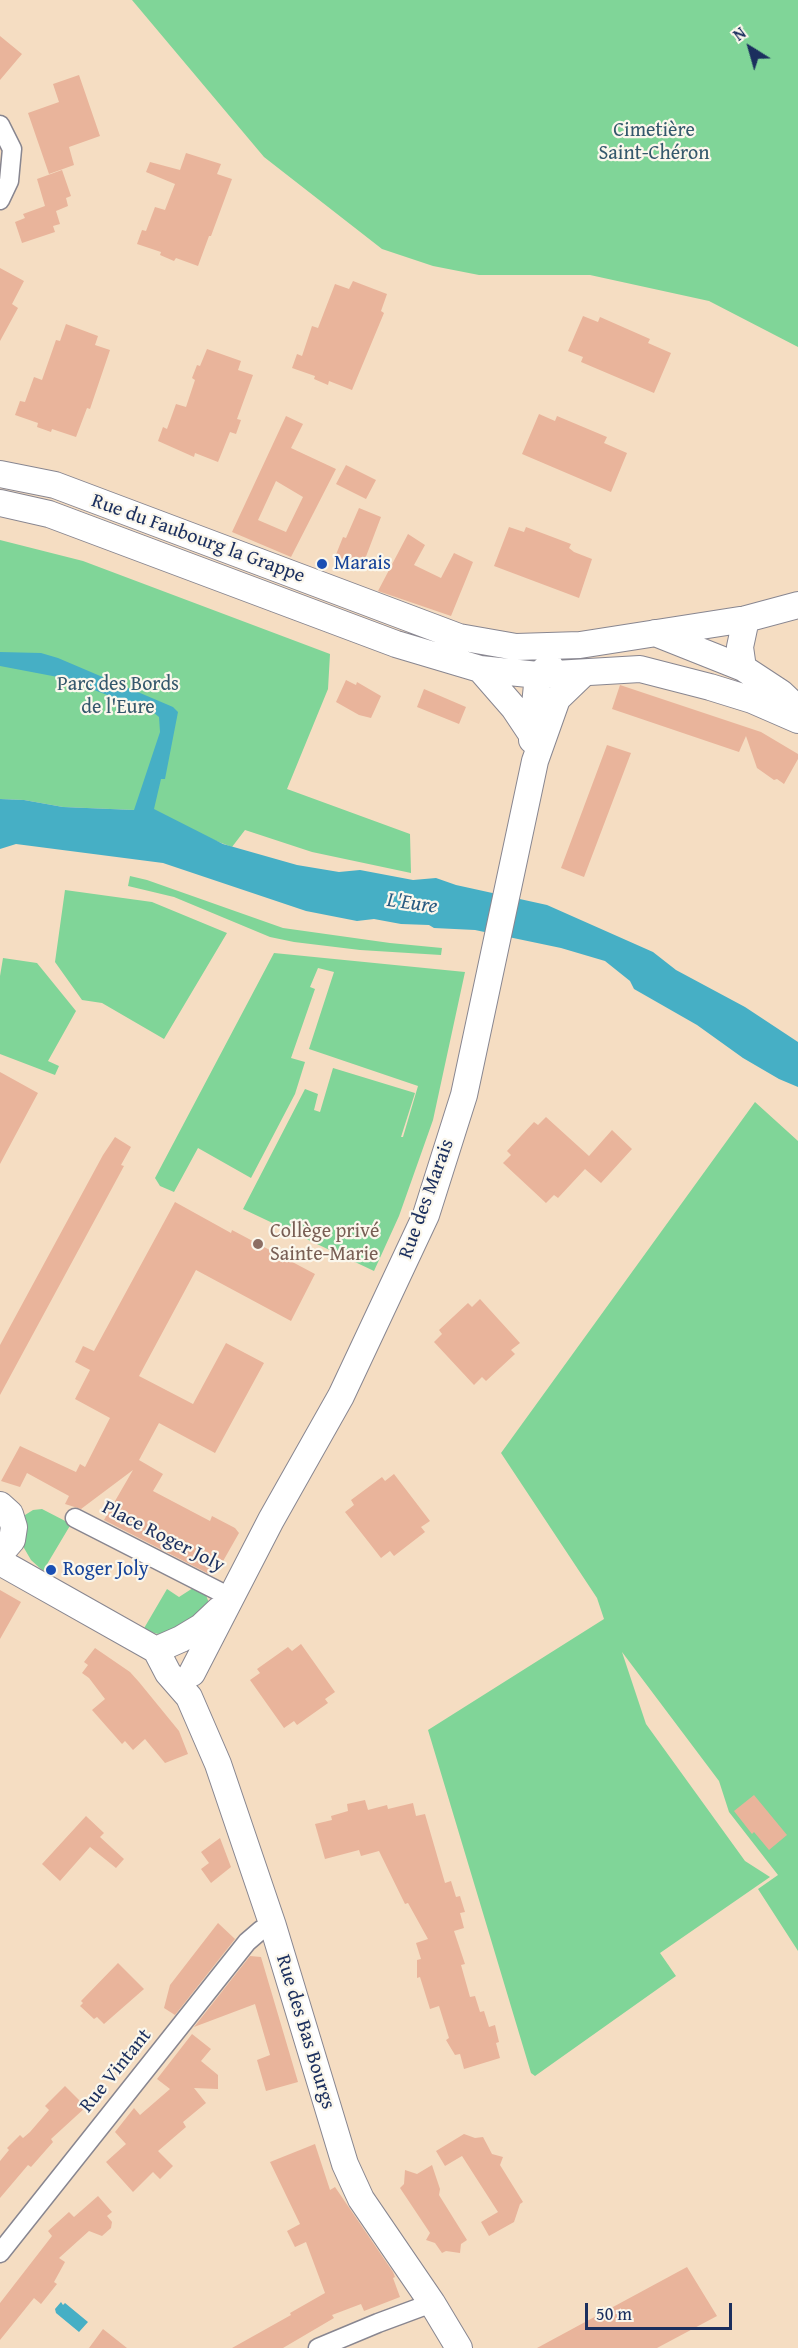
<!DOCTYPE html>
<meta charset="utf-8">
<style>
body{margin:0}
#map{position:relative;width:798px;height:2348px;overflow:hidden;background:#f5ddc2;font-family:"Gentium Book Plus",serif}
canvas{display:block}
.north{position:absolute;left:720px;top:18px;width:60px;height:60px;-webkit-text-stroke:4px #fbf7ec;paint-order:stroke;rotate:323deg;font-size:16px;font-weight:700;line-height:24px;text-align:center;color:#1b2f5e}
.north::after{content:'';display:block;margin:auto;width:21px;height:27px;background:#1b2f5e;clip-path:polygon(50% 0,100% 100%,50% 72%,0 100%)}
.scale{position:absolute;left:585px;top:2303px;width:147px;height:27px;box-sizing:border-box;border:3px solid #1b2f5e;border-top:0;padding-left:8px;font-size:18px;line-height:21px;white-space:nowrap;color:#1b2f5e;-webkit-text-stroke:4px #fbf7ec;paint-order:stroke}
</style>
<div id="map">
<canvas width="798" height="2348"></canvas>
<div class="north">N</div>
<div class="scale">50 m</div>
</div>
<script>
const context = document.querySelector('canvas').getContext('2d');
context.lineJoin = 'round';
function fill(path, color) {
  context.fillStyle = color;
  context.fill(path, 'evenodd');
}
function poly(rows) {
  const path = new Path2D();
  for (const r of rows) {
    path.moveTo(r[0], r[1]);
    for (let i = 2; i < r.length; i += 2) path.lineTo(r[i], r[i + 1]);
  }
  return path;
}
function strokePath(path, color, width, dash) {
  context.strokeStyle = color;
  context.lineWidth = width;
  context.lineCap = dash ? 'butt' : 'round';
  context.setLineDash(dash || []);
  context.stroke(path);
}
function write(font, color, halo, rows, align = 'center') {
  context.font = font + ' "Gentium Book Plus",serif';
  context.lineWidth = 4.5;
  context.setLineDash([]);
  context.textBaseline = 'middle';
  context.strokeStyle = halo;
  context.fillStyle = color;
  for (const [text, x, y, turn = 0] of rows) {
    context.save();
    context.translate(x, y);
    context.rotate((+turn || 0) * Math.PI / 180);
    context.textAlign = isNaN(turn) ? turn : align;
    if (halo) context.strokeText(text, 0, 0);
    context.fillText(text, 0, 0);
    context.restore();
  }
}
const green = poly([
 [132,0,798,0,798,347,709,301,590,275,479,275,433,266,382,249,264,157],
 [0,540,83,561,330,654,328,689,287,789,410,834,411,873,312,852,245,830,232,847,134,810,63,807,24,800,0,799],
 [130,876,147,880,283,928,390,943,442,948,441,955,360,950,294,942,270,937,174,897,128,886],
 [65,890,152,902,227,933,164,1039,102,1003,82,1000,55,962],
 [274,953,465,972,433,1120,399,1216,374,1271,243,1209,305,1089,318,1094,314,1110,320,1112,333,1068,415,1093,401,1137,403,1137,418,1086,309,1049,334,972,318,968,310,987,315,989,291,1058,305,1062,295,1094,251,1178,198,1148,174,1192,160,1186,155,1178],
 [3,958,37,963,76,1011,48,1061,59,1066,55,1075,0,1054,0,976],
 [755,1102,798,1141,798,1951,758,1889,778,1875,729,1812,719,1781,622,1652,646,1724,745,1861,770,1877,660,1953,676,1976,535,2076,531,2073,428,1730,604,1619,597,1598,501,1453],
 [42,1509,71,1524,43,1571,31,1560,24,1548,19,1527,20,1521,25,1515,33,1510],
 [193,1588,206,1595,210,1606,173,1633,158,1634,143,1630,167,1589,179,1597]
]);
const water = poly([
 [0,652,41,653,58,658,173,707,178,712,165,779,161,779,154,809,223,844,297,865,339,872,360,870,413,880,436,878,456,885,547,905,653,952,676,970,745,1007,798,1042,798,1087,779,1079,743,1058,697,1025,634,989,630,981,605,961,561,948,475,930,434,928,429,925,401,924,374,919,357,921,306,911,163,863,16,844,0,849,0,799,24,800,63,807,134,810,160,732,159,717,154,713,63,678,0,666],
 [61,2302,63,2305,65,2303,88,2322,79,2332,56,2313,55,2309]
]);
const building = poly([
 [0,36,22,54,0,80],
 [79,75,100,136,69,147,74,165,49,174,28,113,59,102,53,84],
 [186,153,221,164,217,174,232,179,211,236,209,236,198,266,176,258,174,261,160,255,161,252,137,244,142,230,146,231,155,207,165,210,175,184,146,172,150,162,180,170],
 [62,170,71,196,66,198,68,206,56,211,60,224,53,226,55,232,22,243,15,222,25,218,23,214,45,206,37,179],
 [0,268,24,281,12,304,18,308,0,341],
 [353,281,387,294,381,311,384,313,352,390,329,381,328,385,314,379,315,376,292,368,297,354,302,356,312,326,318,328,335,284,349,289],
 [583,316,598,322,600,317,650,339,648,343,671,353,654,393,581,362,583,357,568,351],
 [66,324,98,336,95,345,110,350,90,409,87,408,76,437,52,429,51,432,37,427,38,423,15,415,20,401,25,402,34,377,42,380,56,340,60,341],
 [207,349,241,361,238,370,253,375,237,419,241,420,236,434,230,432,218,462,195,453,194,457,158,441,163,427,167,429,176,404,186,407,195,380,192,378,197,365,200,366],
 [539,414,555,421,557,416,607,437,604,443,627,453,611,492,522,454],
 [286,416,303,424,291,448,336,469,291,557,232,532],
 [276,481,303,497,286,532,258,520],
 [346,465,376,480,366,499,336,484],
 [359,508,381,517,362,567,335,557,343,537,346,538],
 [509,527,524,532,526,527,571,544,569,548,574,552,592,559,579,598,494,566],
 [408,534,425,545,414,565,441,578,454,553,473,562,451,616,378,591],
 [346,680,356,685,357,682,381,696,371,718,359,715,336,702],
 [620,685,761,732,798,754,798,759,784,784,777,779,774,780,757,768,746,736,739,752,612,709],
 [424,689,466,707,459,724,417,707],
 [607,745,631,753,584,877,561,868],
 [0,1072,38,1093,0,1164],
 [546,1117,589,1156,612,1130,632,1149,601,1183,585,1169,558,1198,554,1195,546,1203,503,1163,511,1155,507,1151,534,1122,538,1125],
 [115,1137,131,1147,121,1165,124,1166,0,1395,0,1345,103,1155],
 [175,1202,231,1233,232,1230,315,1274,291,1321,196,1270,139,1376,193,1404,226,1343,264,1363,215,1453,159,1423,139,1460,163,1474,153,1491,210,1521,212,1516,235,1528,239,1533,218,1570,209,1574,104,1520,133,1470,81,1509,65,1504,69,1496,27,1473,20,1487,1,1481,20,1446,76,1472,80,1464,85,1467,110,1418,75,1399,90,1370,75,1362,83,1346,94,1351],
 [480,1299,520,1343,511,1350,515,1354,486,1381,482,1377,474,1385,434,1342,442,1334,439,1330,468,1303,472,1307],
 [394,1474,430,1521,421,1527,425,1532,394,1556,390,1551,381,1558,345,1512,354,1505,351,1500,382,1477,385,1481],
 [0,1590,21,1602,0,1639],
 [301,1644,335,1692,325,1699,328,1703,297,1725,294,1721,284,1728,250,1680,260,1673,257,1669,288,1647,292,1651],
 [95,1648,130,1672,139,1682,179,1731,188,1754,165,1763,145,1739,133,1750,125,1741,122,1744,92,1710,105,1699,89,1678,82,1673,88,1665,84,1662],
 [754,1795,787,1835,769,1850,754,1832,752,1834,734,1811],
 [365,1800,368,1810,387,1805,388,1809,413,1803,416,1816,425,1814,445,1883,451,1881,456,1897,460,1896,465,1912,460,1913,464,1928,454,1931,465,1964,461,1965,470,1997,475,1996,480,2012,484,2011,489,2027,495,2025,499,2042,496,2043,500,2058,464,2069,460,2054,455,2055,446,2040,449,2038,439,2006,430,2009,420,1977,417,1978,417,1960,421,1959,416,1943,428,1939,408,1903,405,1904,379,1851,361,1856,359,1850,325,1859,315,1824,332,1820,331,1816,348,1811,347,1804],
 [86,1816,104,1833,100,1837,124,1859,116,1868,90,1847,60,1881,42,1864],
 [220,1838,231,1867,211,1883,201,1869,209,1863,201,1852],
 [218,1923,235,1939,175,2015,164,2008,170,1985],
 [250,1956,261,1957,298,2082,266,2091,257,2060,270,2055,255,2004,194,2027],
 [118,1963,144,1989,104,2024,97,2017,94,2019,80,2006,83,2003,81,2001],
 [192,2034,211,2049,201,2061,218,2075,218,2089,194,2088,206,2103,183,2122,186,2127,158,2151,173,2166,160,2179,153,2172,133,2192,106,2162,126,2144,115,2132,134,2108,140,2115,170,2089,157,2079],
 [65,2086,86,2107,51,2139,53,2142,31,2167,28,2165,0,2198,0,2161,9,2150,7,2148,20,2135,23,2138,30,2132,49,2110,45,2106],
 [464,2134,475,2138,483,2137,492,2154,503,2157,500,2165,523,2202,520,2204,514,2222,489,2236,481,2222,498,2212,462,2156,445,2166,436,2151],
 [315,2144,330,2190,335,2187,393,2272,395,2277,393,2278,400,2297,364,2311,361,2304,332,2315,334,2318,283,2348,232,2348,291,2315,290,2313,325,2293,306,2242,295,2247,287,2231,300,2224,270,2162],
 [432,2165,440,2189,439,2195,467,2240,461,2244,460,2253,446,2251,442,2253,435,2243,426,2240,430,2233,400,2188,404,2184,405,2170,417,2174],
 [98,2196,112,2212,107,2216,112,2222,111,2228,102,2236,89,2231,59,2258,65,2262,54,2282,57,2284,41,2304,34,2298,0,2340,0,2303,52,2236,48,2231,69,2212,74,2217],
 [687,2267,717,2316,657,2348,537,2348],
 [103,2329,127,2348,89,2348]
]);
const street = poly([
 [0,125,12,149,9,181,0,200],
 [75,1518,230,1597],
 [0,2253,247,1942,261,1930,273,1926],
 [318,2348,378,2323,432,2303]
]);
const secondary = poly([
 [0,474,55,485,459,637,516,647,580,645,746,619,798,605],
 [0,503,49,514,396,644,480,669,538,675,640,669,710,687,752,700,798,720],
 [655,633,743,668,781,693,798,709],
 [743,668,740,647,746,619],
 [480,669,514,708,532,735,532,740],
 [532,735,538,675,550,666],
 [0,1505,10,1514,14,1527,12,1540,0,1554],
 [0,1562,156,1650],
 [156,1650,168,1673,189,1697,218,1764,273,1926,345,2164,361,2199,432,2303,459,2348],
 [156,1650,181,1639,201,1627,219,1610],
 [192,1673,271,1520,341,1396,426,1215,464,1095,535,761,557,699,584,673]
]);
const markers = [
 [322,564,6,"#1a4fb4"],
 [258,1244,6,"#8d6e63"],
 [51,1570,6,"#1a4fb4"]
];
const parkNames = [
 ["Cimetière",654,131],
 ["Saint-Chéron",654,154],
 ["Parc des Bords",118,685],
 ["de l'Eure",118,708]
];
const streetNames = [
 ["Rue du Faubourg la Grappe",198,539,20],
 ["Rue des Marais",427,1199,-70],
 ["Place Roger Joly",163,1537,27],
 ["Rue des Bas Bourgs",305,2032,73],
 ["Rue Vintant",116,2071,-51]
];
const transitNames = [
 ["Marais",334,564],
 ["Roger Joly",63,1570]
];
const educationNames = [
 ["Collège privé",270,1232],
 ["Sainte-Marie",270,1255]
];
const waterNames = [
 ["L'Eure",412,904,8]
];
fill(green, '#80d598');
fill(water, '#46afc5');
fill(building, '#e9b49b');
strokePath(street, '#888690', 21);
strokePath(secondary, '#888690', 28);
strokePath(street, '#fff', 18);
strokePath(secondary, '#fff', 26);
for (const [x, y, r, color] of markers) {
  const dot = new Path2D();
  dot.arc(x, y, r, 0, 2 * Math.PI);
  context.fillStyle = color;
  context.fill(dot);
  strokePath(dot, '#fbf7ec', 2);
}
write('20px', '#34586c', '#fbf7ec', parkNames);
write('20px', '#1b2f5e', '#fbf7ec', streetNames);
write('20px', '#164399', '#fbf7ec', transitNames, 'left');
write('20px', '#785e54', '#fbf7ec', educationNames, 'left');
write('italic 21px', '#2a5c82', '#fbf7ec', waterNames);
</script>
